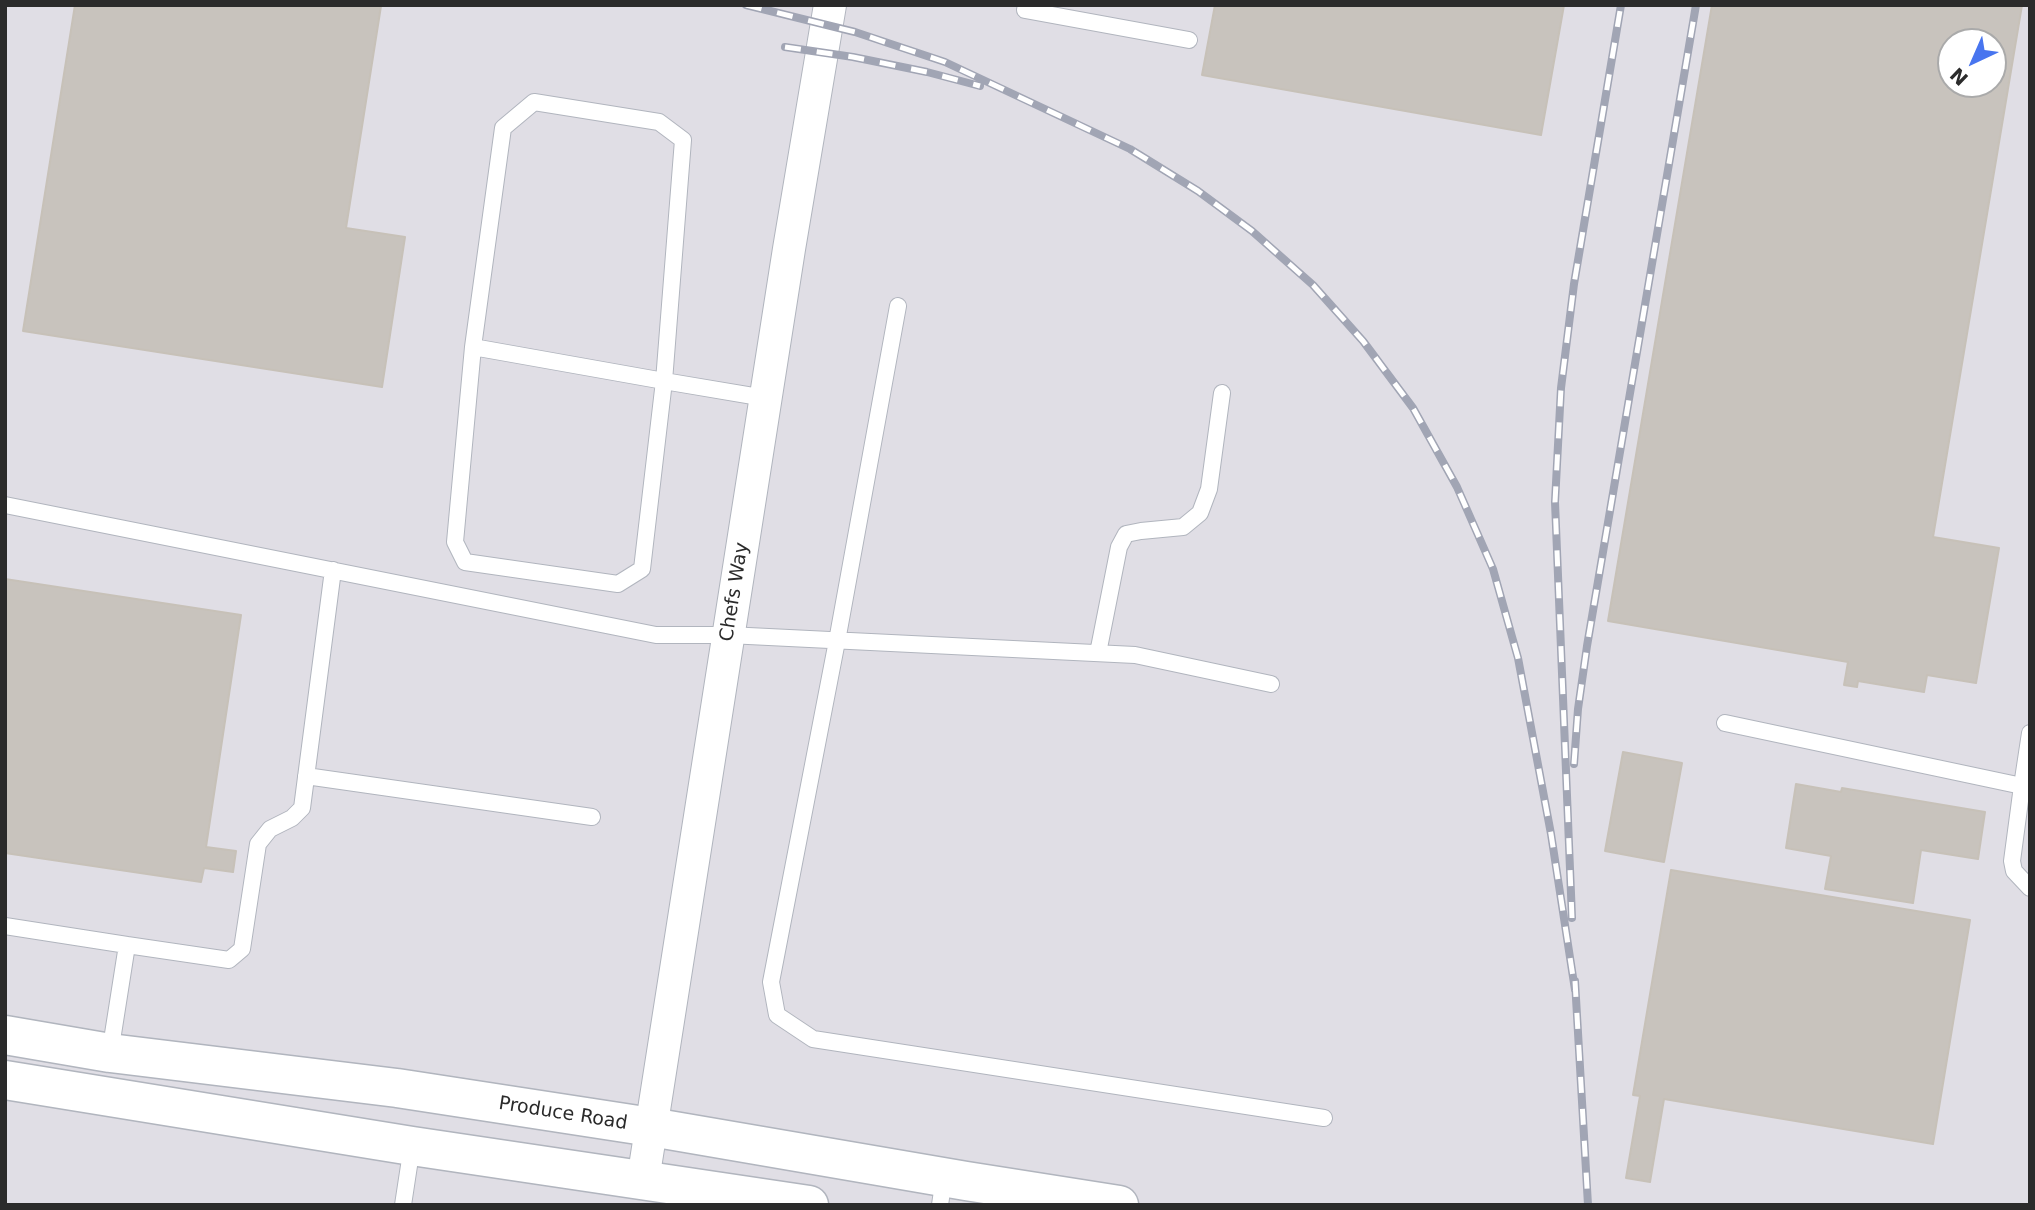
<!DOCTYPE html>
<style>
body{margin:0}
#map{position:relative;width:2035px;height:1210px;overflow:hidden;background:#ece5de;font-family:"DejaVu Sans",sans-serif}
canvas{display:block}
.frame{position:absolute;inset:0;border:7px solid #2b2b2b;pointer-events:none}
.north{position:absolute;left:1937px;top:28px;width:70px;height:70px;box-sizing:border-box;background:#fff;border:2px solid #aaa;border-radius:50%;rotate:224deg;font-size:19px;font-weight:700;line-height:28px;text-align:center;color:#2b2b2b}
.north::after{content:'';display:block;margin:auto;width:24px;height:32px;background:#4875ef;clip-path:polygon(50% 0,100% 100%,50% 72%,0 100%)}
</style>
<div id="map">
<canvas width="2035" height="1210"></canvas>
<div class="frame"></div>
<div class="north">N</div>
</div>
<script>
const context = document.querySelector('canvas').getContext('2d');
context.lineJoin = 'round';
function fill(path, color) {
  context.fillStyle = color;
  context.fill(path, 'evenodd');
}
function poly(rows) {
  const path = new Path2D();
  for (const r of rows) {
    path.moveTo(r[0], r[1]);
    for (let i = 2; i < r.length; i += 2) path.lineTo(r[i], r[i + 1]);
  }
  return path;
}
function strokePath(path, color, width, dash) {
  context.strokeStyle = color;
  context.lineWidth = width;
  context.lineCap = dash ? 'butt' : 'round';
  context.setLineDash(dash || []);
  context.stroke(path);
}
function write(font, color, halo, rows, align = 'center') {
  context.font = font + ' "DejaVu Sans",sans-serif';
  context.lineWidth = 5;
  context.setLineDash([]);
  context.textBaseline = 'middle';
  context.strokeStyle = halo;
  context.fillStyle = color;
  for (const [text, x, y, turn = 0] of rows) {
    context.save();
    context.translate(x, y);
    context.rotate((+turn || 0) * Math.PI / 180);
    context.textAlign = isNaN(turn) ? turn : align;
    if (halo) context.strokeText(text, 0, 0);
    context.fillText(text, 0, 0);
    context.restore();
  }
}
const industrial = poly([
 [5,5,2030,5,2030,1205,5,1205],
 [1951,42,1993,42,1993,84,1951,84]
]);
const building = poly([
 [75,5,381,6,346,228,405,237,382,387,23,331,75,5],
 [1215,5,1564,5,1541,135,1202,75,1215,5],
 [1712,5,2022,5,1933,537,1999,548,1976,683,1927,675,1924,692,1858,681,1857,687,1844,685,1848,662,1608,621,1712,5],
 [1951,42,1993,42,1993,84,1951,84,1951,42],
 [5,579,241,615,206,847,236,851,233,872,204,868,201,882,5,853,5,579],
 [1623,752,1682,763,1664,862,1605,851,1623,752],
 [1796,784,1841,792,1842,788,1985,812,1978,859,1921,850,1913,903,1825,889,1831,856,1786,848,1796,784],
 [1671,870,1970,920,1933,1144,1664,1099,1650,1182,1626,1178,1640,1096,1633,1095,1671,870]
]);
const service = poly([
 [1026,5,1025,10,1189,40],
 [898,306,837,641,771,982,777,1015,813,1039,1324,1118],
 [473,347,503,128,534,102,659,122,683,140,664,381,642,569,618,584,465,562,455,542,473,347,664,381,765,398],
 [5,505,656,635,728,635,1135,655,1271,684],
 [1098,653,1119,547,1126,534,1141,531,1183,527,1200,513,1209,489,1222,393],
 [1725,723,2022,786,2012,861,2014,871,2030,888],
 [2030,733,2022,786,2030,788],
 [306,776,592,817],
 [5,926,127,945,110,1053],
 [127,945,229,960,242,949,258,844,270,829,292,818,302,808,333,570],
 [403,1205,412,1146],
 [940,1205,944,1177]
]);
const minor = poly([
 [643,1180,789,249,830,5]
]);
const tertiary = poly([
 [5,1035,110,1053,397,1088,651,1127,966,1181,1119,1205],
 [5,1080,412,1146,809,1205]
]);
const rail = poly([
 [746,5,855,32,945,62,1130,149,1198,191,1252,231,1313,285,1363,341,1413,408,1457,487,1493,569,1518,658,1551,834,1575,990],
 [785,47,853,57,927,72,980,86],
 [1574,764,1578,709,1587,646,1696,5],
 [1572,918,1555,502,1561,388,1574,284,1621,5],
 [1575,981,1588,1205]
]);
const streetNames = [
 ["Chefs Way",735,592,-81],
 ["Produce Road",563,1114,9]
];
fill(industrial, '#e0dee5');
fill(building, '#c8c3bd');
strokePath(building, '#c7c1b8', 2);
strokePath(service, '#b1b5be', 18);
strokePath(minor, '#b1b5be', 34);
strokePath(tertiary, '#b1b5be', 41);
strokePath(service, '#fff', 16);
strokePath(minor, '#fff', 32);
strokePath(tertiary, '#fff', 38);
strokePath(rail, '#a1a5b4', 8);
strokePath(rail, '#fff', 5, [16]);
write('19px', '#2b2b2b', '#fff', streetNames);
</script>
